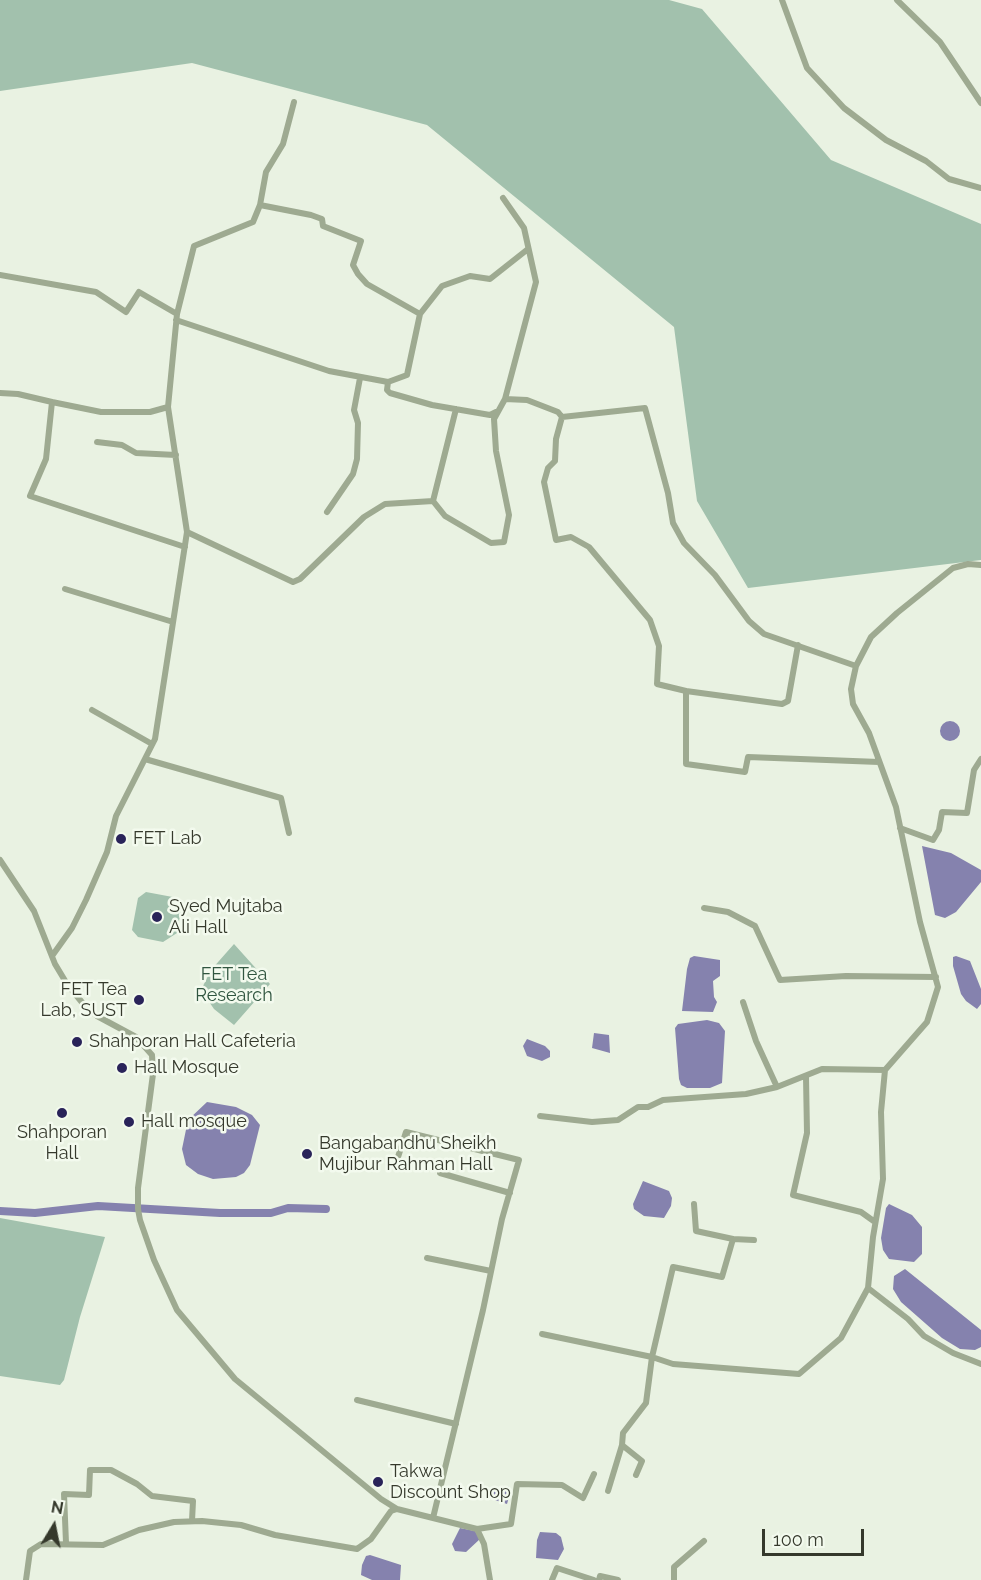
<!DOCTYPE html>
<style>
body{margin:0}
#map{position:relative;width:981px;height:1580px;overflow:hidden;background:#e9f2e2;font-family:Raleway,sans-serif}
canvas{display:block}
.north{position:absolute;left:24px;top:1496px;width:60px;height:60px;-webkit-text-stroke:4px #f3faee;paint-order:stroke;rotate:10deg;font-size:16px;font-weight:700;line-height:24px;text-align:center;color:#35392c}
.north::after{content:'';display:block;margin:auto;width:21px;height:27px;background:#35392c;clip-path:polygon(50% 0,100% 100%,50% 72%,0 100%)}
.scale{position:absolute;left:762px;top:1529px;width:102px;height:27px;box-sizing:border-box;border:3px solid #35392c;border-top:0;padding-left:8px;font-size:18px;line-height:21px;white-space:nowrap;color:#35392c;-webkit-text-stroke:4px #f3faee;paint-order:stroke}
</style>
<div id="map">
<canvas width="981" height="1580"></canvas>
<div class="north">N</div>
<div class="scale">100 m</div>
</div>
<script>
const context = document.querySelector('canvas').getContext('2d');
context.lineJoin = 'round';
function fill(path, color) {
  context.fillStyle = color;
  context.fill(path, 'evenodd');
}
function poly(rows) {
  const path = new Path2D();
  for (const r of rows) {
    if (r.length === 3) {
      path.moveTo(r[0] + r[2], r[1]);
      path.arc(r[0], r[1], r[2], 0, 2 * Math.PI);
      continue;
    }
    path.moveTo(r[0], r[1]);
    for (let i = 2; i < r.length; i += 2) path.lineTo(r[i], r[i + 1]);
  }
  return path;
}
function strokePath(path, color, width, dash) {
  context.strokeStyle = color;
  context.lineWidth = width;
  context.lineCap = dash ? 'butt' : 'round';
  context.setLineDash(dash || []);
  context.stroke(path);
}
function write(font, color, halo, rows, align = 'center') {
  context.font = font + ' Raleway,sans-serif';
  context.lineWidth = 5;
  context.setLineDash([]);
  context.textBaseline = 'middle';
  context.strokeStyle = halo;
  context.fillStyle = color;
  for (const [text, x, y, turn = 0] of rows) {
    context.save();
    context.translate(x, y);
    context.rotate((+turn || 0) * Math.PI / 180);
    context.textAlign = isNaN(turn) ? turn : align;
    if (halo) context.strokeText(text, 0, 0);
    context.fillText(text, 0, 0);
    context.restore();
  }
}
const green = poly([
 [0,0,669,0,702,9,831,160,981,224,981,560,748,588,697,501,674,327,427,125,192,63,0,91],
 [146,892,178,898,182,903,177,933,163,942,138,937,132,930,138,898],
 [234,944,270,984,234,1025,214,1009,201,990,211,970],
 [0,1218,105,1237,80,1317,64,1380,60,1385,0,1376]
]);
const water = poly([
 [950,731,10],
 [922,846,951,853,981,870,981,882,956,912,945,918,935,915],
 [694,956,720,960,720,976,713,981,714,997,717,1002,713,1012,682,1011,687,969,690,958],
 [956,956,970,961,981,989,981,1004,977,1009,966,1001,961,994,953,966,953,957],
 [707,1020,719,1023,725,1031,722,1083,710,1088,687,1088,681,1085,679,1079,675,1028,678,1024],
 [594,1033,609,1035,610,1053,592,1048],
 [527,1039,545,1046,550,1051,550,1057,542,1061,527,1056,523,1046],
 [207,1102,236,1107,252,1115,260,1125,250,1165,244,1173,236,1177,213,1179,198,1174,186,1165,182,1149,188,1120],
 [643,1181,669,1191,672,1198,671,1206,664,1218,644,1216,634,1209,633,1204],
 [889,1204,912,1215,922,1227,922,1254,914,1262,889,1259,883,1250,881,1238,886,1208],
 [905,1269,981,1330,981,1347,975,1350,960,1349,942,1338,901,1302,893,1289,894,1276],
 [508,1486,511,1490,507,1504,492,1499,494,1491],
 [460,1528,475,1531,480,1539,466,1552,455,1551,452,1544],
 [540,1532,556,1533,561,1537,564,1549,558,1560,536,1558,537,1540],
 [370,1555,401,1565,400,1580,372,1580,361,1575,362,1565,366,1556]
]);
const canal = poly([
 [0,1211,35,1213,98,1206,220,1213,271,1213,288,1208,326,1209]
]);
const street = poly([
 [782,0,807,68,844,108,886,140,926,161,949,179,981,188],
 [897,0,940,42,981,103],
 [260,205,266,172,283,144,294,102],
 [0,275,96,292,126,312,139,292,177,314],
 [176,320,329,371,388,382,407,375,420,314,442,286,470,276,490,279,528,249],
 [388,382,387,390,390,393,432,405,490,415,496,412],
 [0,393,18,394,52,402,46,459,30,496,185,547],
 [505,399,527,400,558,412,562,417,645,408,668,493,673,523,684,543,715,575,749,621,764,634,856,666],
 [52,402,101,412,150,412,168,407],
 [562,417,556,439,555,461,548,468,544,482,556,540,571,537,589,547,650,620,659,646,657,684,686,691,686,764,745,772,748,757,879,762],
 [97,442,122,445,136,453,176,455],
 [433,501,456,409],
 [327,512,353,474,357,459,358,423,354,410,360,378],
 [187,532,293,582,300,579,364,517,385,504,433,501,445,516,491,543,504,542,509,515,496,451,494,419,505,399,536,282,524,228,503,198],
 [981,565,968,564,953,568,897,613,871,637,856,666,851,689,853,704,869,733,896,807,920,922,938,987,927,1022,885,1070,881,1112,883,1179,873,1237,868,1288,908,1319,924,1336,953,1353,981,1364],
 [65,589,173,622],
 [686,691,782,704,788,701,798,645],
 [92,710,152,744],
 [145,759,281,798,289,833],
 [900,828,933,840,939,830,942,812,967,813,974,770,981,759],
 [0,860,34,911,55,964,67,984,85,1006,97,1016,136,1037,152,1055,153,1074,138,1188,138,1209,140,1220,154,1260,177,1310,235,1379,381,1499,397,1509,477,1529,484,1544,490,1580],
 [704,908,728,912,755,926,780,980,846,976,936,977],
 [52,956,72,928,86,900,107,852,116,816,155,739,187,532,168,407,177,314,194,246,253,222,260,205,311,215,322,219,323,226,361,241,353,265,358,274,367,284,420,314],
 [743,1002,756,1041,777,1087,822,1069,885,1070],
 [806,1077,807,1133,793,1195,861,1212,875,1222],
 [540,1116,592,1122,618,1120,638,1107,648,1107,663,1100,746,1094,777,1087],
 [398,1157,406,1132,519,1160,502,1219,483,1310,433,1518],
 [440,1173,510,1193],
 [694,1204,696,1231,733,1239],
 [427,1258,491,1271],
 [542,1334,652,1357,673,1267,722,1277,733,1239,754,1240],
 [357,1400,456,1424],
 [636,1475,642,1461,622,1445,623,1433,646,1403,652,1357,673,1364,799,1374,841,1338,868,1288],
 [608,1491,622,1445],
 [477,1529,511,1524,517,1484,562,1485,583,1498,594,1474],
 [66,1543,64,1494,89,1495,90,1470,111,1470,137,1484,152,1496,193,1501,192,1521],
 [26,1580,30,1551,41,1544,103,1545,139,1530,174,1522,202,1521,241,1525,275,1535,357,1549,371,1539,391,1511,397,1509],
 [552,1580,557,1568,594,1580],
 [599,1580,600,1576,618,1580],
 [674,1580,674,1567,704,1541]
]);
const markers = [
 [121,839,6,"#292359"],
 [157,917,6,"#292359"],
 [139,1000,6,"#292359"],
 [77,1042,6,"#292359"],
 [122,1068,6,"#292359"],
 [62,1113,6,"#292359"],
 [129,1122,6,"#292359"],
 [307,1154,6,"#292359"],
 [378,1482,6,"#292359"]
];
const poiNames = [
 ["FET Lab",133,839],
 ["Syed Mujtaba",169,907],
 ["Ali Hall",169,928],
 ["FET Tea",127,990,"right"],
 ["Lab, SUST",127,1011,"right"],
 ["Shahporan Hall Cafeteria",89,1042],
 ["Hall Mosque",134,1068],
 ["Hall mosque",141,1122],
 ["Shahporan",62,1133,"center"],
 ["Hall",62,1154,"center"],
 ["Bangabandhu Sheikh",319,1144],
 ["Mujibur Rahman Hall",319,1165],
 ["Takwa",390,1472],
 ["Discount Shop",390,1493]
];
const parkNames = [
 ["FET Tea",234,975],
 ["Research",234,996]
];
fill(green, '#a2c1ad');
fill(water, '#8582ae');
strokePath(canal, '#8582ae', 8);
strokePath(street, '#9eaa91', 6);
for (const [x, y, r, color] of markers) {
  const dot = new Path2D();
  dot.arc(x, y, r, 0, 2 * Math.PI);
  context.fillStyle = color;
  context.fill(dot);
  strokePath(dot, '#f3faee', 2);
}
write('18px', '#35392c', '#f3faee', poiNames, 'left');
write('18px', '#315640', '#f3faee', parkNames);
</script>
